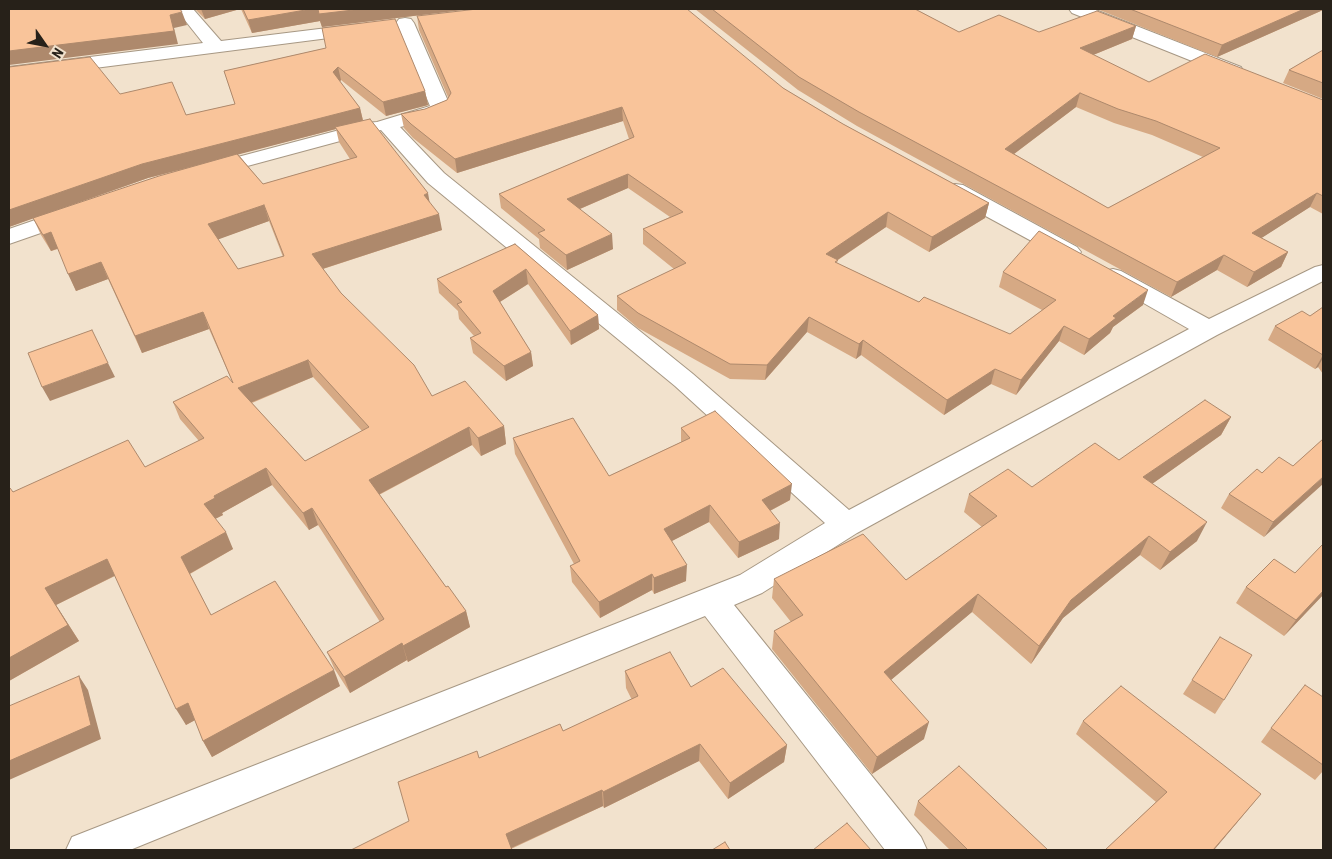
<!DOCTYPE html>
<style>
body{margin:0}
#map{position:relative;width:1332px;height:859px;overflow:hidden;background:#f2e2cd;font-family:"Roboto Condensed",sans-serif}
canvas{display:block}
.frame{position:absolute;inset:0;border:10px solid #272119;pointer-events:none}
.north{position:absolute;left:20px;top:20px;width:50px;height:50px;-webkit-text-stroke:4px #f2e2cd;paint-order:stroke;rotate:123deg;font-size:14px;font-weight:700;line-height:20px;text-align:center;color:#272119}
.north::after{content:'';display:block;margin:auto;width:18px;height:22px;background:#272119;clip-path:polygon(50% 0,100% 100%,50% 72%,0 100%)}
</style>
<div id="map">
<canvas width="1332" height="859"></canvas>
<div class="frame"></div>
<div class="north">N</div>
</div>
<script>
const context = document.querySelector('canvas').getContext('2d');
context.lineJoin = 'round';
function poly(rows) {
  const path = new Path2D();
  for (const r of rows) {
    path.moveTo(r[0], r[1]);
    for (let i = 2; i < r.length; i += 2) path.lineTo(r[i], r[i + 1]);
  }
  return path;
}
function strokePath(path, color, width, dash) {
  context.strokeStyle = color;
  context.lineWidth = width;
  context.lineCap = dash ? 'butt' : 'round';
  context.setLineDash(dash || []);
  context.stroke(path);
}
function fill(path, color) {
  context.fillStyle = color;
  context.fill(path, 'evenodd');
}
const street = poly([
 [176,9,193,9,221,41,360,24,366,25,369,29,366,33,360,34,9,79,9,67,203,43,176,9],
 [1069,9,1093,9,1241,67,1243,71,1241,75,1227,75,1072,13,1069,9],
 [405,18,411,19,414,23,451,108,448,112,427,121,400,127,444,173,693,374,849,510,1189,329,1105,281,1101,276,1105,271,1113,269,1121,271,1209,319,1315,267,1323,265,1323,281,1217,335,857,533,762,593,734,605,921,837,927,850,885,850,705,616,130,850,66,850,72,837,740,575,825,523,675,386,428,183,381,130,214,175,207,177,200,175,196,171,200,167,366,123,377,122,430,106,396,23,399,19,405,18],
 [955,184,963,185,1077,247,1081,252,1077,257,1069,259,1061,257,947,195,944,190,947,185,955,184],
 [73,207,81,209,84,214,81,219,9,244,9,229,73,207]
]);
const wall = poly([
 [195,9,240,9,205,19],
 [241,9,471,9,322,27,320,21,252,33],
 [695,9,915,9,959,32,1039,32,1136,26,1132,39,1093,55,1149,82,1323,100,1323,214,1310,207,1261,238,1288,252,1281,267,1247,287,1217,270,1171,297,857,126,798,90],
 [1076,107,1114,123,1152,135,1203,157,1108,208,1014,154],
 [1097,9,1323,9,1323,10,1217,57],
 [417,16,783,88,843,124,989,203,985,218,929,252,886,227,838,260,837,263,919,302,1010,334,1042,310,999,287,1003,272,1143,305,1113,327,1110,333,1084,355,1059,341,1016,395,991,384,944,415,861,355,856,359,807,332,765,380,730,379,638,328,617,310,617,296,674,269,643,244,643,229,670,217,628,188,580,209,613,249,567,270,540,248,539,239,501,208,499,194,629,139,623,121,457,173,413,138,404,128,401,114,425,109,447,100,448,97,419,30],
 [326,48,425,91,428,105,386,116,341,80,340,82,360,108,363,120,429,201,442,230,323,269,341,293,432,396,504,426,506,444,481,456,472,445,379,495,446,587,466,611,470,627,408,662,407,660,350,693,334,668,327,652,380,622,318,525,309,530,272,485,222,513,223,515,215,519,233,549,190,574,211,615,340,686,212,757,203,741,195,720,186,725,115,576,56,605,79,641,9,681,9,488,13,492,145,467,199,441,180,419,173,402,232,381,209,329,142,353,108,279,76,291,58,249,51,251,41,235,33,218,9,227,9,67,120,94,186,115,235,104,224,71],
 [336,129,339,142,350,159,263,184,238,154],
 [179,170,47,214,148,178],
 [269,221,283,257,238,269,218,239],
 [313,377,362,431,305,461,252,403],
 [1323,50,1323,99,1283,83,1289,70],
 [515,244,598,315,599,329,571,345,528,284,500,302,531,352,533,366,506,381,473,353,470,338,474,336,459,319,458,311,439,293,437,279],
 [1323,307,1323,374,1318,367,1315,369,1268,340,1275,326,1310,316],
 [1231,417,1221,435,1152,484,1197,541,1160,570,1140,555,1063,618,1031,664,972,612,891,680,924,739,872,774,772,649,774,631,791,622,772,598,774,579,906,580,982,527,964,512,969,494,1032,487,1119,460],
 [681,428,790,500,770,511,779,539,738,558,709,522,672,541,686,581,654,594,652,590,600,618,572,582,570,566,574,564,515,454,513,438,609,476,681,442],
 [1323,439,1264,537,1221,508,1229,494,1262,473,1293,466],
 [1246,587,1323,595,1284,636,1236,603],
 [625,671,691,687,787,745,784,762,728,799,699,761,604,808,603,806,511,849,409,821,479,758,563,731,632,700,626,688],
 [1192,680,1224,700,1215,714,1183,694],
 [1323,697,1323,771,1315,780,1261,742,1271,728],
 [1083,721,1261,794,1214,850,1105,850,1156,802,1076,734],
 [918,801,1048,850,950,850,914,815]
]);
const shadedWall = poly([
 [201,9,240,9,205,19],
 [311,9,471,9,322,27,320,21,252,33,248,20],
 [1304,9,1323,9,1323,10,1217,57,1222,45],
 [182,12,187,25,174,28,178,44,9,65,9,51,170,15],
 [1136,26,1132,39,1076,62,1080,48],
 [338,67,341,80,336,86,333,72],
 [425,91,428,105,386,116,383,102],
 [1080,93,1076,107,1002,163,1005,149],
 [622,107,623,121,457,173,455,159],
 [360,108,363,121,335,127,336,129,148,178,9,227,9,210,142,164],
 [628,174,628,188,568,214,567,199],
 [428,193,431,210,424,195],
 [1317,193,1310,207,1246,248,1252,233],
 [989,203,985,218,929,252,932,237],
 [264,205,269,221,214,241,208,224],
 [888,212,886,227,824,269,826,254],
 [439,214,442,230,316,271,312,254],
 [51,232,59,248,51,251,43,235],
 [612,234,613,249,567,270,566,255],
 [1288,252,1281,267,1247,287,1254,272],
 [1224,255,1217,270,1171,297,1177,282],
 [101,262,108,279,76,291,68,274],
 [526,269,528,284,495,305,493,291],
 [1148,290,1143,305,1113,327,1110,333,1084,355,1089,339,1113,316],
 [203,312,209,329,142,353,135,336],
 [598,315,599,329,571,345,570,331],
 [809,317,807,332,765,380,767,365],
 [1064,326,1059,341,1016,395,1021,380],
 [863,340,861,355,856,359,859,344],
 [531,352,533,366,506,381,504,366],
 [1323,355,1323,358,1318,367,1315,369],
 [308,360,313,377,245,405,238,388],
 [108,363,115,377,50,401,42,387],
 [995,369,991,384,944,415,947,400],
 [1231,417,1221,435,1135,496,1143,477],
 [504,426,506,444,481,456,478,438],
 [469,427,472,445,374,497,369,480],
 [266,468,272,485,222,513,223,515,211,521,204,504,214,496],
 [1323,477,1323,484,1264,537,1273,522],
 [792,484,790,500,760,516,762,500],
 [710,505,709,522,664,545,664,529],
 [312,508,318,525,309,530,303,513],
 [1207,522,1197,541,1160,570,1170,552],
 [780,523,779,539,738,558,739,542],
 [226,532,233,549,189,574,181,557],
 [1149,536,1140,555,1063,618,1031,664,1039,646,1071,600],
 [107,559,116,575,56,605,79,641,9,681,9,658,45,588],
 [687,565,686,581,654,594,654,578],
 [652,574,652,590,600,618,599,602],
 [1323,591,1323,595,1284,636,1296,620],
 [978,594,972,612,879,690,884,672],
 [466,611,470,627,408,662,403,646],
 [402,643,407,660,350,693,344,677],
 [334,670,340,686,212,757,203,741],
 [79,676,88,690,101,739,9,780,9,761],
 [188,703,197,719,186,725,176,709],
 [929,722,924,739,872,774,877,757],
 [700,744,699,761,604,808,603,792],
 [787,745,784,762,728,799,730,783],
 [602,790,603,806,509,849,506,834],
 [1261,794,1214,850,1213,850]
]);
const building = poly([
 [9,9,180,9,182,12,170,15,174,31,9,51,9,9],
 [243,9,311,9,248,20,243,9],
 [318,9,362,9,319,14,318,9],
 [477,9,687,9,783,88,843,124,989,203,932,237,888,212,826,254,838,260,835,262,919,302,924,297,1010,334,1056,300,1003,272,1039,231,1148,290,1113,316,1116,318,1089,339,1064,326,1021,380,995,369,947,400,863,340,859,344,809,317,767,365,730,364,638,313,617,296,686,263,643,229,683,212,628,174,567,199,612,234,566,255,538,233,545,230,499,194,634,137,622,107,455,159,411,124,401,114,425,109,447,100,451,93,417,16,477,9],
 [712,9,915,9,959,32,999,15,1039,32,1097,11,1136,26,1080,48,1149,82,1205,54,1323,100,1323,196,1317,193,1252,233,1288,252,1254,272,1224,255,1177,282,859,112,799,77,712,9],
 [1080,93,1118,109,1156,121,1220,148,1108,208,1005,149,1080,93],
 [1130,9,1304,9,1222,45,1130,9],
 [395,19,425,91,383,102,338,67,333,72,360,108,142,164,9,210,9,113,10,113,9,112,9,67,90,57,120,94,172,82,186,115,235,104,224,71,326,48,322,28,395,19],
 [1323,50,1323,83,1289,70,1323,50],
 [370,119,428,193,424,195,439,214,312,254,341,293,414,365,432,396,465,381,504,426,478,438,469,427,369,480,446,587,448,586,466,611,403,646,402,643,344,677,327,652,384,619,312,508,303,513,266,468,214,496,215,498,204,504,226,532,181,557,211,615,275,581,334,670,203,741,188,703,176,709,107,559,45,588,68,625,9,658,9,488,10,488,13,492,128,440,145,467,204,438,173,402,227,376,233,383,203,312,135,336,101,262,68,274,51,232,43,235,33,218,159,176,237,154,263,184,357,157,335,127,370,119],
 [264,205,284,256,238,269,208,224,264,205],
 [308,360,369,427,305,461,238,388,308,360],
 [515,244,598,315,570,331,526,269,493,291,531,352,504,366,470,338,481,333,457,304,462,302,437,279,515,244],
 [1323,307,1323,355,1275,326,1302,311,1310,316,1323,307],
 [92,330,108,363,42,387,28,353,92,330],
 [1205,400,1231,417,1143,477,1207,522,1170,552,1149,536,1071,600,1039,646,978,594,884,672,929,722,877,757,774,631,803,615,774,579,863,534,906,580,997,516,969,494,1008,469,1032,487,1095,443,1119,460,1205,400],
 [715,411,792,484,762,500,780,523,739,542,710,505,664,529,687,565,654,578,652,574,599,602,570,566,580,561,513,438,573,418,609,476,690,438,681,428,715,411],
 [1323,439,1323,477,1273,522,1229,494,1257,469,1262,473,1279,457,1293,466,1323,439],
 [1323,544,1323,591,1296,620,1246,587,1274,559,1295,573,1323,544],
 [1220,637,1252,655,1224,700,1192,680,1220,637],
 [670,652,691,687,723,668,787,745,730,783,700,744,603,792,602,790,506,834,512,850,351,850,409,821,398,782,477,751,479,758,560,724,563,731,638,696,625,671,670,652],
 [79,676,91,725,9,761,9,706,79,676],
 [1305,685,1323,697,1323,765,1271,728,1305,685],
 [1121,686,1261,794,1213,850,1105,850,1167,792,1083,721,1121,686],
 [959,766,1048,850,968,850,918,801,959,766],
 [847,823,871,850,813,850,847,823],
 [725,842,730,850,712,850,725,842]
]);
strokePath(street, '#a79884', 2);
fill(street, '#fff');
fill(wall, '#d6a984');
fill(shadedWall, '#ae896c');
fill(building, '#f9c49a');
strokePath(building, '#ae896c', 1);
</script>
